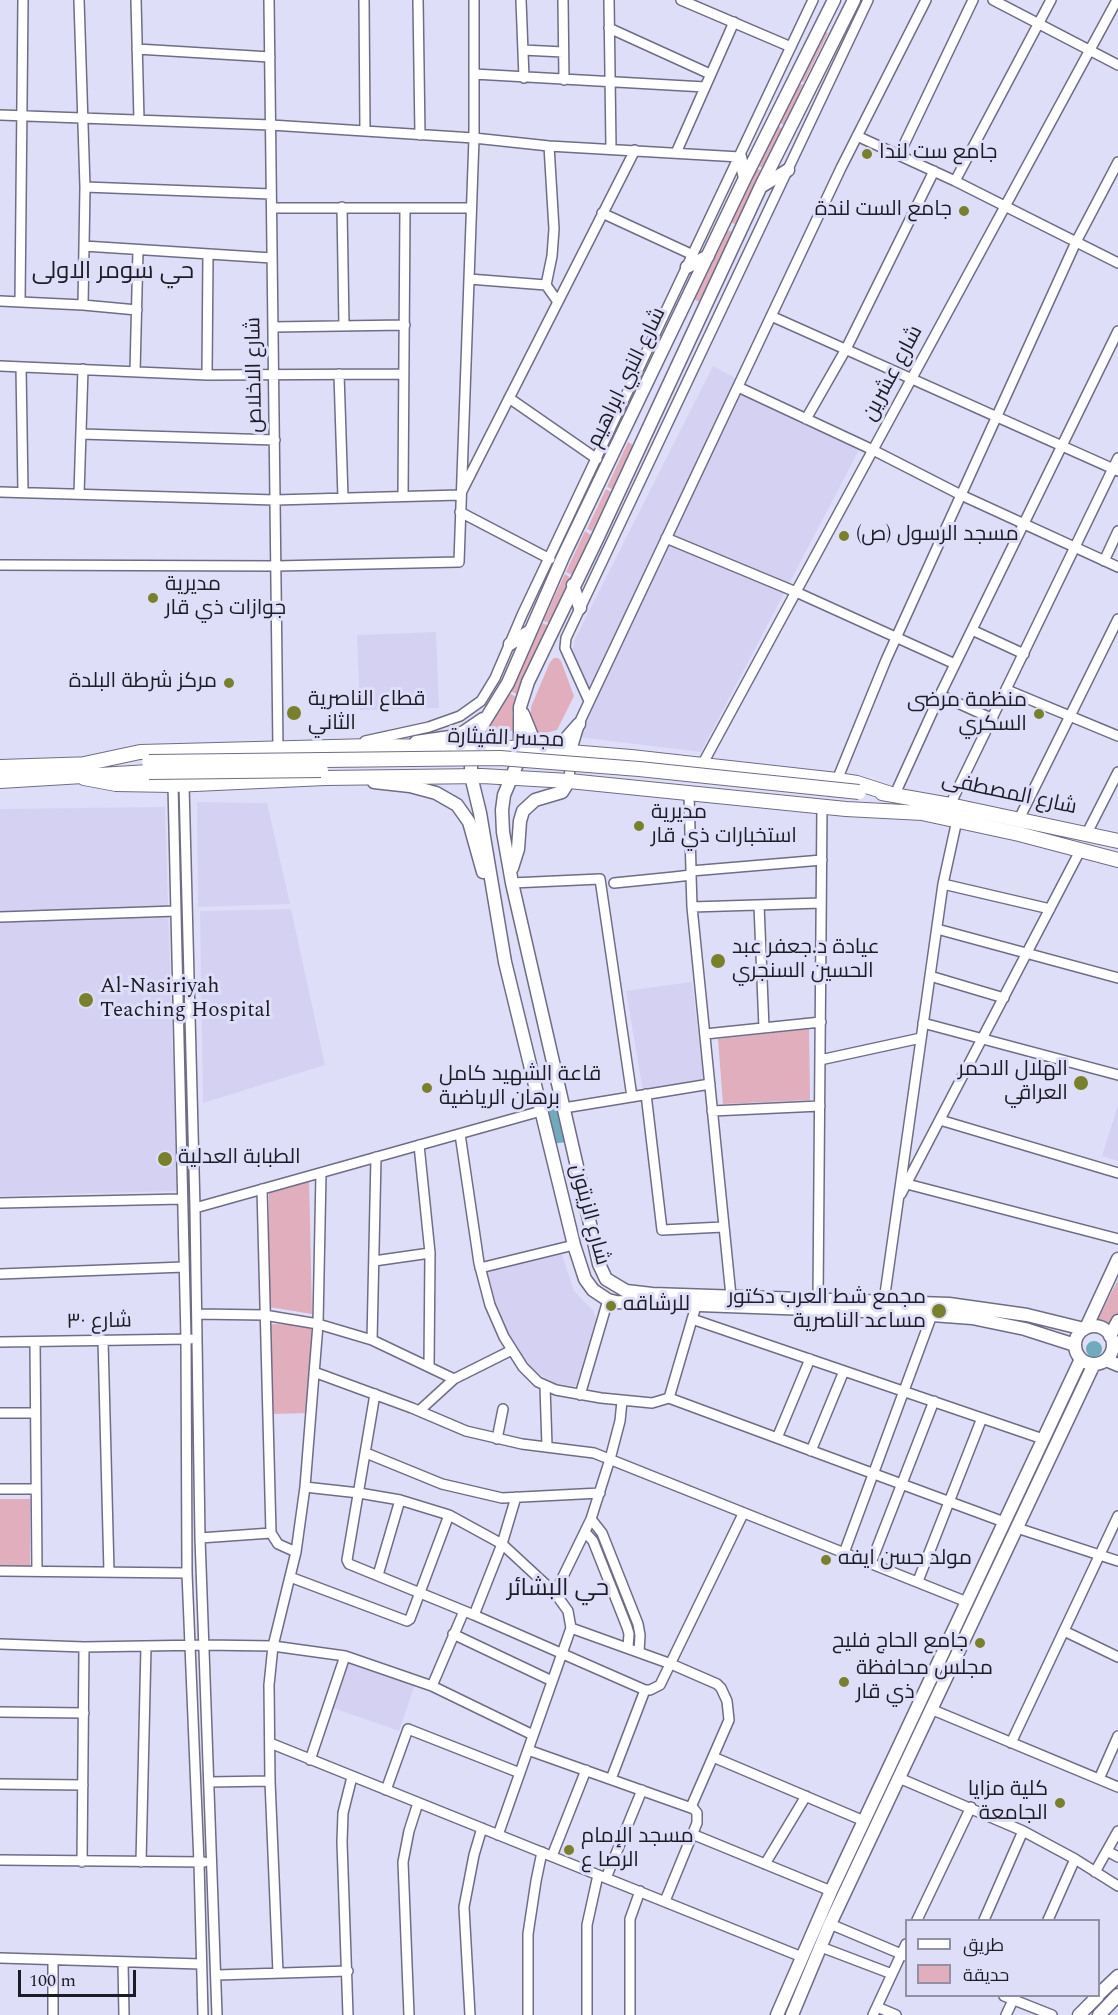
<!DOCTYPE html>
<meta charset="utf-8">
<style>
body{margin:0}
#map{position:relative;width:1118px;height:2015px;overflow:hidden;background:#dfdef9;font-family:Spectral,Cairo,serif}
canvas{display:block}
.legend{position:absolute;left:905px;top:1919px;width:195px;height:78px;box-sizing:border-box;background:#dfdef9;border:2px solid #9190a5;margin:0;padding:8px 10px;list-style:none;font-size:18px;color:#1d1c26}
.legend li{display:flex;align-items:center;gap:12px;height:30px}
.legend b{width:30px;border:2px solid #9190a5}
.scale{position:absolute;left:18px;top:1970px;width:118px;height:27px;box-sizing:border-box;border:3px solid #1d1c26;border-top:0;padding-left:8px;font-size:18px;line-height:21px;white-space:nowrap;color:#1d1c26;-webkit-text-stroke:4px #dfdef9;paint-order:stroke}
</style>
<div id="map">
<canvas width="1118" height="2015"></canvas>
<ul class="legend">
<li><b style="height:8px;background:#fff"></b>طريق</li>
<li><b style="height:16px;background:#e1aebd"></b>حديقة</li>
</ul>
<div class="scale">100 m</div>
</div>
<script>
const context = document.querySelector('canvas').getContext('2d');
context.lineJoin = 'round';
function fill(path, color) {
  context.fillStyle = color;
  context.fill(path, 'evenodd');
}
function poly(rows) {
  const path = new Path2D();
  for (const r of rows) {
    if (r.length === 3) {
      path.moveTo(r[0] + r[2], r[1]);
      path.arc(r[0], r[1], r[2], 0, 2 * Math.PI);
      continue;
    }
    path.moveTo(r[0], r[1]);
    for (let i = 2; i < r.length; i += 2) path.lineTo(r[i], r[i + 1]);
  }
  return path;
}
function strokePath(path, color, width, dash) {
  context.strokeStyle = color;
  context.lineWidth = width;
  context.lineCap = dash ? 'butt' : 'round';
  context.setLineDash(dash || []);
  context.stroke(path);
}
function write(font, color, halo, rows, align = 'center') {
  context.font = font + ' Spectral,Cairo,serif';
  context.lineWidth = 6;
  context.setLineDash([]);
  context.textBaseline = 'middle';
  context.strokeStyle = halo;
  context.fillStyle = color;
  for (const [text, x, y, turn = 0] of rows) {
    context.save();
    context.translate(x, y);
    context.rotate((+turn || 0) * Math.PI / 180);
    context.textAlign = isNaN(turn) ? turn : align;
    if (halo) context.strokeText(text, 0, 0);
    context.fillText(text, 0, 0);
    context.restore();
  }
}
const built = poly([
 [713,366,861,446,701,752,578,737,592,698,572,655,575,639],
 [436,632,439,708,360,710,357,635],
 [197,802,267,803,290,904,198,907],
 [165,807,177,1191,0,1196,0,809],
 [291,909,325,1065,203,1103,200,911],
 [692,982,704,1081,643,1091,626,991],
 [1118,1105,1118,1161,1102,1156],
 [561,1252,574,1291,593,1310,596,1319,576,1386,556,1384,532,1370,510,1338,484,1273],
 [348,1662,415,1684,399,1731,333,1708]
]);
const green = poly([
 [822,30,828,33,804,82,798,80],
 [797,83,803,85,784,125,778,122],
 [777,126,782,128,763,168,758,166],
 [756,168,762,171,737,225,730,222],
 [728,230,734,233,699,302,694,299],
 [628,442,633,445,612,489,607,487],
 [606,489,611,492,592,531,587,529],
 [585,531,591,535,572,575,566,572],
 [565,574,571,578,550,623,543,621],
 [542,623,549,626,517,694,510,691],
 [554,658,558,658,561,661,574,696,557,730,541,734,535,729,531,718,531,707,550,662],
 [509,693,516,697,512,713,514,731,486,728],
 [809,1029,810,1100,723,1104,718,1039],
 [309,1176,312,1314,269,1307,269,1190],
 [1118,1280,1118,1315,1111,1330,1096,1323],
 [270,1324,313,1325,308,1413,270,1414],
 [0,1499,30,1499,30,1566,0,1566]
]);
const water = poly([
 [557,1103,566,1142,552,1144,542,1107],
 [1094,1349,8]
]);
const minor = poly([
 [79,0,85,187,83,305],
 [136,0,139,120],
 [269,0,278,749],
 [364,0,365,131],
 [418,0,420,135],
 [521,0,524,78],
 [563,0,564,80],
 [609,0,611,148],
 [681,0,791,47],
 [993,0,1118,65],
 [609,28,710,74],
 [137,49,270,57],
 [523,50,563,52],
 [474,74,705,87],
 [0,115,271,125,474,138,549,146,740,157],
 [857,136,955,181,1118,263],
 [676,153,734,22],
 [899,155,973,0],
 [955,181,1051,0],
 [85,187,271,194],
 [342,207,344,326],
 [272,208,470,208],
 [602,213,693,255],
 [84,246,272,258],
 [469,279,546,285,558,302],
 [546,285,552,256,554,229,549,146],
 [0,301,83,305,137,310],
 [20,302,23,0],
 [771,316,1118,471],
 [273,327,405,325],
 [0,366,207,375,403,374],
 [21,367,23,492],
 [135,372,138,250],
 [339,374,343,498],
 [207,375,208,254],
 [738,387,873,450,961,495,1118,567],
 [509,398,597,459],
 [806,419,846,349,934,171],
 [81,434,275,440],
 [0,492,275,500,460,495,635,150],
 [79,494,83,369],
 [403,496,405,208],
 [460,512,550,559],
 [666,538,796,592,955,664],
 [1104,561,1118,531],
 [0,565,276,566,459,562,474,138,474,0],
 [972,630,1024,654],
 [1007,690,1118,736],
 [940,695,993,719],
 [589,701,565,648,566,638,868,0],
 [365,741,429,727,460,716,481,701,495,678,522,615,813,0],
 [702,765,1117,0],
 [837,780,886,660,1076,242,1118,162],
 [569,781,571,752,581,719,841,168,926,0],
 [173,785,186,1339,187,1573,199,1863,203,2015],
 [184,785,195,1208,200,1538,217,2015],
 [689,793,691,871],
 [895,794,940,695,1118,331],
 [950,805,1118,458],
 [1019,819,1118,619],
 [1087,833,1118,772],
 [691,875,692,907,731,1296],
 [512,883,600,879,632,1097],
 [614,883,674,877,691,875,691,871,822,860],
 [943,884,1050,909],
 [759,905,764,1028],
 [692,907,821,903],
 [0,917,176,911],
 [937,929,1118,978],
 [930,976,1004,998],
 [923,1023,1118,1075],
 [705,1034,821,1022],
 [820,1060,921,1038],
 [646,1094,662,1230,723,1227],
 [564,1108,710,1084],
 [712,1111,820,1106],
 [940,1120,1118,1173],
 [460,1134,479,1263,490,1305,504,1337,523,1367,538,1382,556,1390,601,1398,652,1403,669,1398,1004,1522],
 [419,1145,430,1253,429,1366],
 [907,1184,1118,1239],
 [262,1189,271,1533,278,1544,296,1552],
 [901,1194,1081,849],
 [0,1203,182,1199],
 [195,1208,541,1111],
 [374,1261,430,1253],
 [480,1268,574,1245],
 [0,1274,184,1267],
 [818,1298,822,806],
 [884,1301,943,884,957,820],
 [197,1314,264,1315,318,1324,372,1340,454,1379],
 [692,1319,1043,1439],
 [103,1340,109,1572],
 [372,1340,376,1157],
 [0,1342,190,1339],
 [35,1342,37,1571],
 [314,1372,412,1408,466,1431,522,1444,594,1453,967,1602],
 [545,1386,547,1446],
 [375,1394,347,1560,349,1564,474,1615,645,1690],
 [580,1395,608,1300],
 [669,1398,696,1306],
 [419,1411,454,1379,512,1350],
 [0,1413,35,1413],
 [777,1438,810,1359],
 [497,1439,503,1409],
 [811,1451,844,1371],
 [366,1453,442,1484,502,1498,600,1493],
 [305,1487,359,1493,400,1500,449,1515,502,1544,555,1593,568,1611,571,1628,498,1835],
 [0,1489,36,1489],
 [591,1519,602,1533,638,1624,640,1635,639,1652],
 [1017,1528,1118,1561],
 [585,1532,593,1541,627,1627,629,1634,628,1647],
 [200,1538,271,1533],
 [844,1553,932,1315],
 [871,1563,934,1401],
 [0,1571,187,1573],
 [378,1575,400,1500],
 [290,1577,407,1621,410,1619,449,1515],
 [918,1581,982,1418],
 [555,1593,591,1519,610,1459,620,1421,622,1401],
 [474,1615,502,1544,516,1497],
 [571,1628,671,1664,717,1684,721,1688,727,1701,729,1720,691,1807],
 [1064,1631,1118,1657],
 [453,1634,552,1681],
 [0,1644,84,1647,204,1645,273,1646,345,1656,432,1686,533,1735],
 [432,1686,464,1611],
 [933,1710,1118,1787],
 [0,1712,84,1713],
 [270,1743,802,1957],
 [1011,1743,1118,1516],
 [528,1750,694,1809,697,1813,697,1823,665,1901],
 [713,1757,864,1821],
 [310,1760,345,1656],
 [899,1778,1023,1831,1075,1859,1118,1886],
 [611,1779,645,1690,650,1690,660,1685,743,1514],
 [1099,1779,1118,1736],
 [209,1782,270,1781],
 [0,1784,83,1785],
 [386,1790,408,1729,520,1773],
 [692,1834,831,1891],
 [1107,1851,1118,1857],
 [552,1856,586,1770],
 [0,1860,204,1862],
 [82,1862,84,1647],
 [141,1862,146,1647],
 [765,1864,806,1796],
 [1095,1872,1118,1831],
 [606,1878,642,1790],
 [917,1920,971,1807],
 [984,1920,1023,1831],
 [1048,1920,1075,1859],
 [830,1924,906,1956],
 [821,1947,892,1974],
 [0,1958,201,1964],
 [123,1962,124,2015],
 [278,1973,270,1781,269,1685,273,1646,296,1552,305,1487,318,1324,321,1173],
 [217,1975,348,1971],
 [1004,1996,1052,2015],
 [877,2007,896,2015],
 [53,2015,53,1960],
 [348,2015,342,1842,343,1813,352,1777],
 [409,2015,403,1862,409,1831,418,1803],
 [470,2015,464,1907,474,1855,482,1828],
 [528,2015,528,1934,536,1881,542,1852],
 [587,2015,587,1925,598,1875],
 [630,2015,630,1919,640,1891],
 [873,2015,906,1944],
 [1006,2015,1015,1996]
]);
const major = poly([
 [834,0,745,178,563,557,508,683,478,732,471,754,471,776,480,813,505,962,574,1245,585,1279,593,1290,608,1300,616,1302,892,1312,972,1318,1025,1329,1075,1345],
 [854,0,761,186,597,539,528,682,520,707,520,757,504,795,502,810,503,832,512,883,581,1184,599,1264,606,1279,626,1291,652,1294,949,1304,1027,1315,1084,1329],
 [740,157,745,178],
 [762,186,788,170],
 [687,267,708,256],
 [573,585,580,608],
 [510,644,530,631],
 [523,714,534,741,548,750],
 [416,742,450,737,464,732,483,719],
 [541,744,551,745,564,741,579,724],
 [374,782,410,786,436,793,457,805,469,822,483,872],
 [512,868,518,849,520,821,523,811,535,800,562,792,569,781],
 [1094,1345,19],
 [1086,1328,1118,1259],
 [1110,1336,1118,1321],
 [1106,1360,1118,1365],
 [1098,1995,1118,1976],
 [777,2015,831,1891,1081,1359],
 [792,2015,830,1924,1094,1364],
 [1079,2015,1098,1996],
 [1099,2015,1118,1995]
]);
const highway = poly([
 [84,764,140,752,371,746,521,748,631,757,837,780,857,783,891,794],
 [0,767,93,764],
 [84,778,116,784,173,785,325,778,482,776,569,781,846,809,923,813],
 [0,781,149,772],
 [882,793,950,805,1118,841],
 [917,812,1019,834,1118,860]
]);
const highwayBridge = poly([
 [149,762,500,758,639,769,859,792],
 [149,772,321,770]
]);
const markers = [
 [867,154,6,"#79802b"],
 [964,211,6,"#79802b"],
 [844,536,6,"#79802b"],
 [153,598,6,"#79802b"],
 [229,683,6,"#79802b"],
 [294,713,8,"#79802b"],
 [1039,714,6,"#79802b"],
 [639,826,6,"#79802b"],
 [718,961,8,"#79802b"],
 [86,1000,8,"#79802b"],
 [1081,1083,8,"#79802b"],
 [427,1088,6,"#79802b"],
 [165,1159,8,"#79802b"],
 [611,1306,6,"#79802b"],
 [939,1311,8,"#79802b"],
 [826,1560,6,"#79802b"],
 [980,1643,6,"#79802b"],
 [844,1682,6,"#79802b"],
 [1060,1803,6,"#79802b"],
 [569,1850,6,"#79802b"]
];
const poiNames = [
 ["جامع ست لندا",879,154],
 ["جامع الست لندة",952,211,"right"],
 ["مسجد الرسول (ص)",856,536],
 ["مديرية",165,586],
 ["جوازات ذي قار",165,610],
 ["مركز شرطة البلدة",217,683,"right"],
 ["قطاع الناصرية",308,701],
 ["الثاني",308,725],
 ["منظمة مرضى",1027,702,"right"],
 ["السكري",1027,726,"right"],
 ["مديرية",651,814],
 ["استخبارات ذي قار",651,838],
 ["عيادة د.جعفر عبد",732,949],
 ["الحسين السنجري",732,973],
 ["Al-Nasiriyah",100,988],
 ["Teaching Hospital",100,1012],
 ["الهلال الاحمر",1068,1071,"right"],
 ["العراقي",1068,1095,"right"],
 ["قاعة الشهيد كامل",439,1076],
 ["برهان الرياضية",439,1100],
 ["الطبابة العدلية",178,1159],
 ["مجمع شط العرب دكتور",926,1299,"right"],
 ["مساعد الناصرية",926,1323,"right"],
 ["للرشاقه",623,1306],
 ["مولد حسن ايفه",838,1560],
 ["جامع الحاج فليح",968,1643,"right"],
 ["مجلس محافظة",856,1670],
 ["ذي قار",856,1694],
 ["كلية مزايا",1048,1791,"right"],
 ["الجامعة",1048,1815,"right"],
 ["مسجد الإمام",581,1838],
 ["الرصا ع",581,1862]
];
const streetNames = [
 ["شارع عشرين",894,374,-62],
 ["شارع الاخلاص",256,375,-91],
 ["شارع النبي ابراهيم",628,378,-64],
 ["مجسر القيثارة",506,740,2],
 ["شارع المصطفى",1009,795,12],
 ["شارع الزيتون",588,1215,75],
 ["شارع ٣٠",99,1323,-1]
];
const quarterNames = [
 ["حي سومر الاولى",113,273],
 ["حي البشائر",558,1590]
];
fill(built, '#d4d1f3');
fill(green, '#e1aebd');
fill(water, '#6fabbd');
strokePath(minor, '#6f6d85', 12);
strokePath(major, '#6f6d85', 15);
strokePath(highway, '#6f6d85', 16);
strokePath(minor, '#fff', 9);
strokePath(major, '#fff', 12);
strokePath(highway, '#fff', 14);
strokePath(highwayBridge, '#6f6d85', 16, []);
strokePath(highwayBridge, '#fff', 14);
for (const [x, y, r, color] of markers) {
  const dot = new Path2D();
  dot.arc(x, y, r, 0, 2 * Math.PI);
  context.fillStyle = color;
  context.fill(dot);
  strokePath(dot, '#dfdef9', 2);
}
write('21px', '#1d1c26', '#dfdef9', poiNames, 'left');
write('21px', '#1d1c26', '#dfdef9', streetNames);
write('24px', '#1d1c26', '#dfdef9', quarterNames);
</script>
